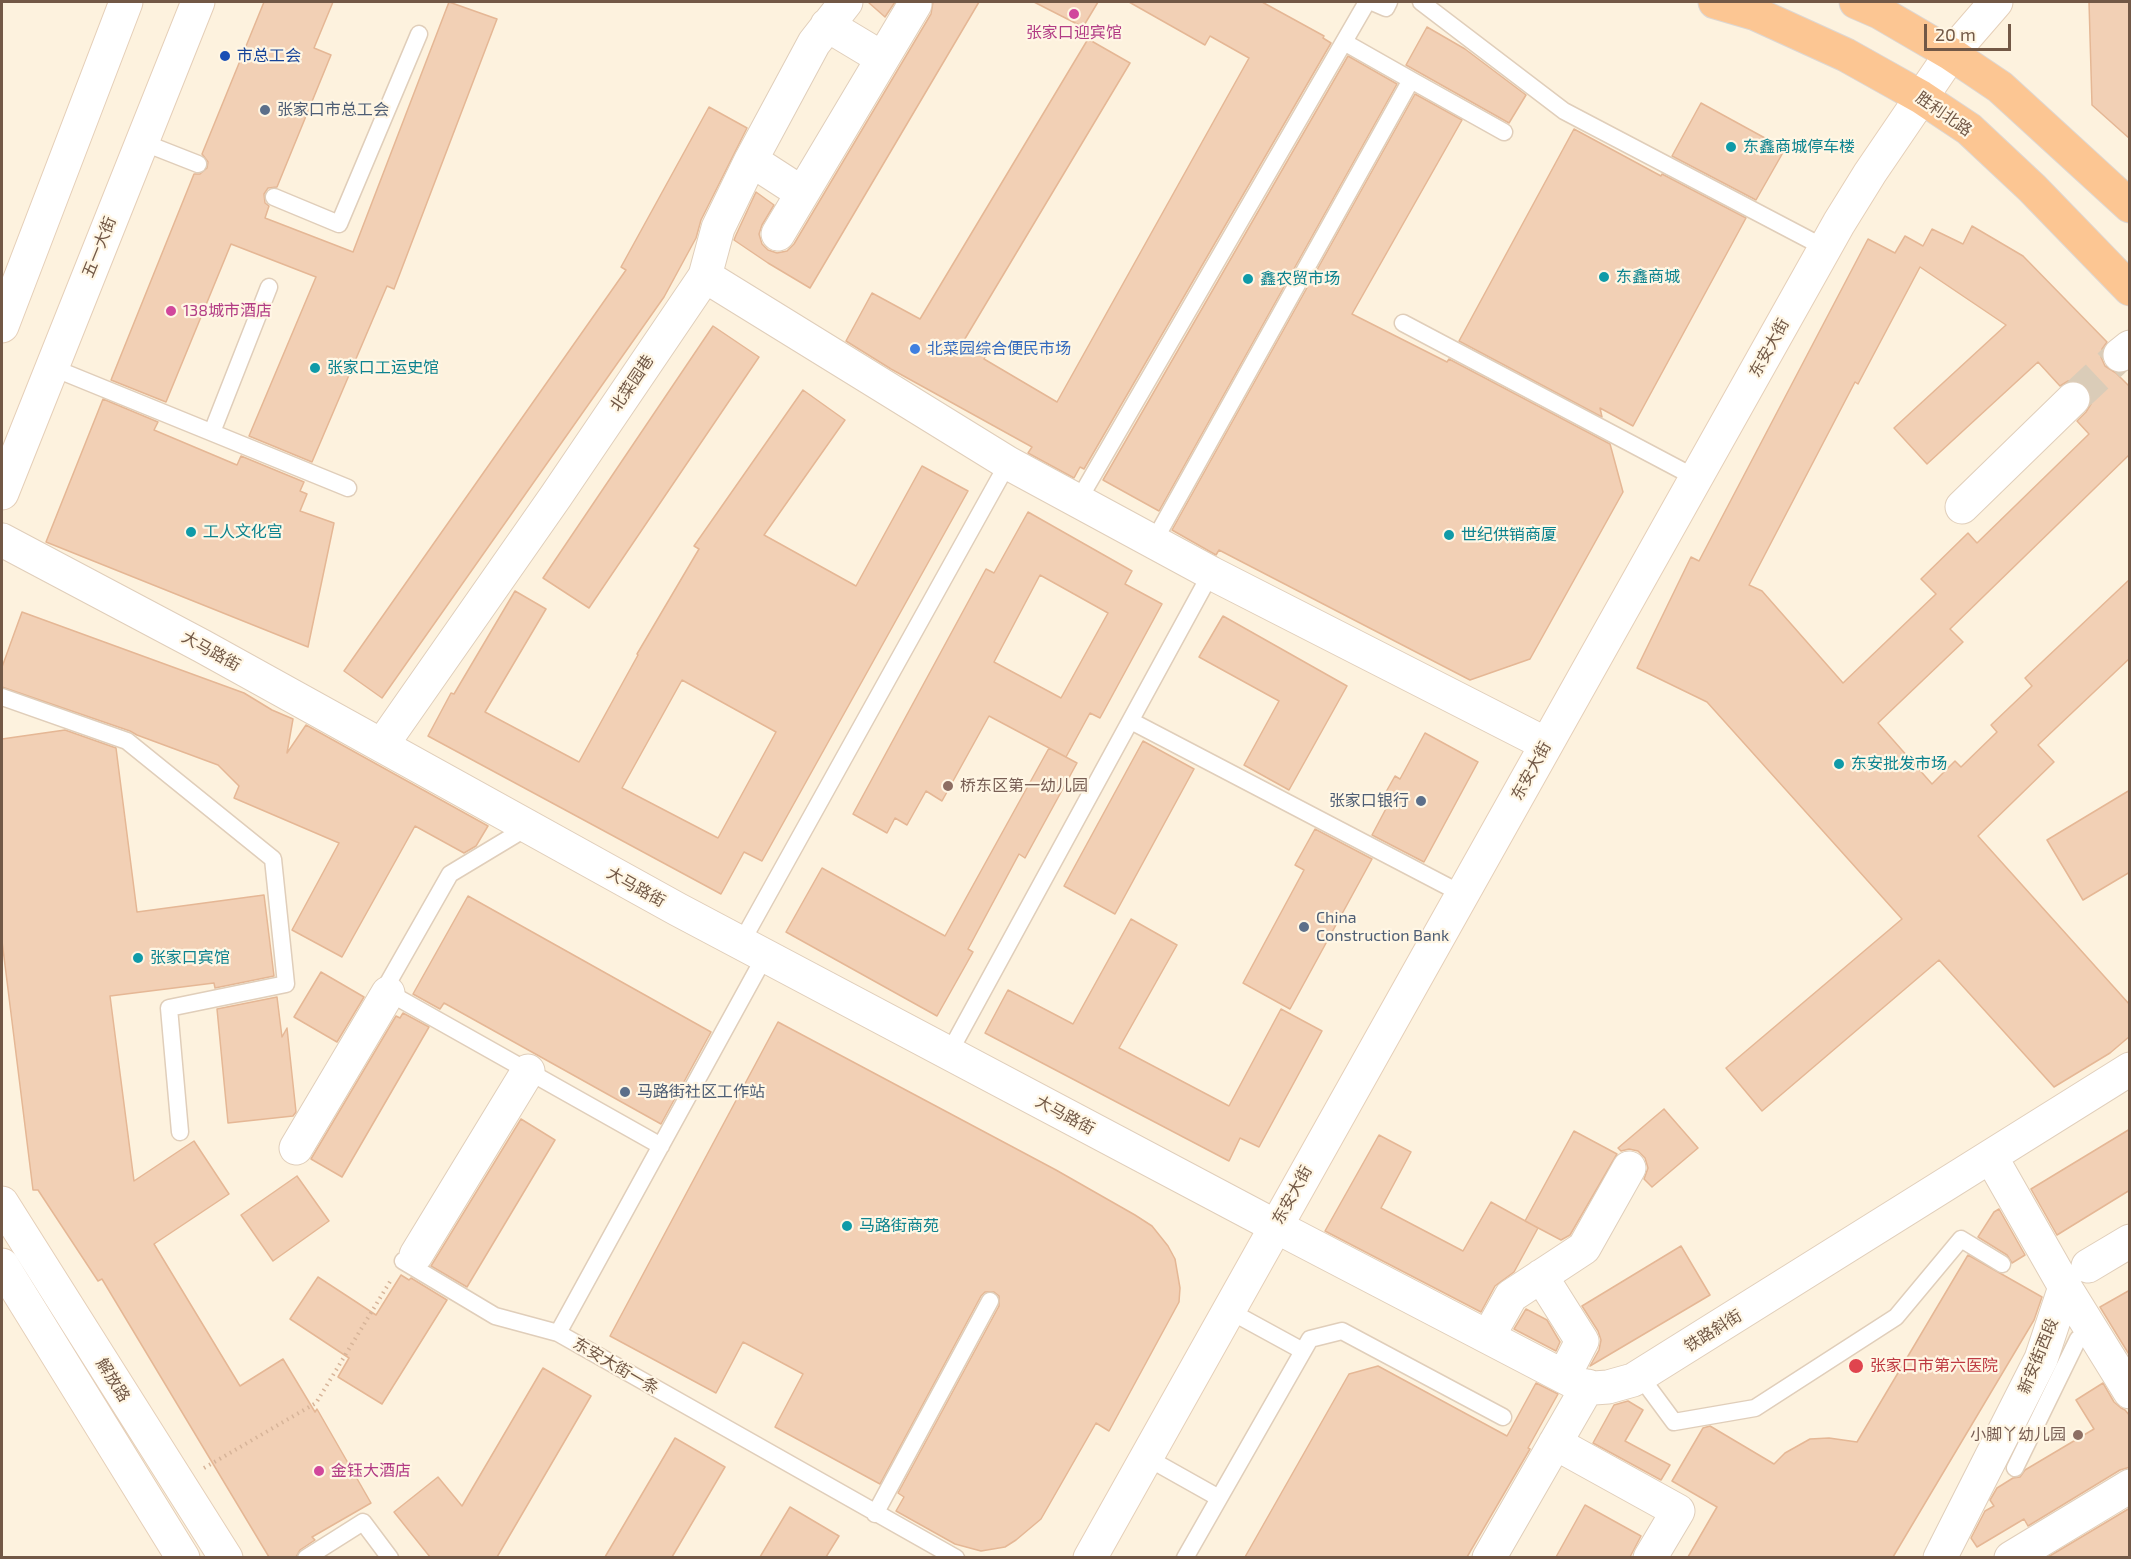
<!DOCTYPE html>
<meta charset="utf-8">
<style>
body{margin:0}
#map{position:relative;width:2131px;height:1559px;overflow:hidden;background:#fdf2de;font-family:"Exo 2",sans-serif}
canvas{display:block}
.frame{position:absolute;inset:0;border:3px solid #725846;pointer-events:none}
.scale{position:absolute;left:1924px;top:24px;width:87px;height:27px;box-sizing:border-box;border:3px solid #725846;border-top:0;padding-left:8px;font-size:18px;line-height:21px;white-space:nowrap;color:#725846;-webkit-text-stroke:4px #fff6e4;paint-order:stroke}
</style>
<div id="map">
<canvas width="2131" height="1559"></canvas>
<div class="frame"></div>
<div class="scale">20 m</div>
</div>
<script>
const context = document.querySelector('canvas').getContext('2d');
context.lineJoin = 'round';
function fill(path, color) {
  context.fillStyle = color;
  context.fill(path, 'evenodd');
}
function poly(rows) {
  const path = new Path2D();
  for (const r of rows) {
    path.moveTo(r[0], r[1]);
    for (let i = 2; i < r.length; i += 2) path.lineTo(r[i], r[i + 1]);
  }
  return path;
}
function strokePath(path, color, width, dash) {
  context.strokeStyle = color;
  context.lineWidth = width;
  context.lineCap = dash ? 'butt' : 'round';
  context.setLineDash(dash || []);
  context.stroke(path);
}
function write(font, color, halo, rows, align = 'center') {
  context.font = font + ' "Exo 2","Noto Sans SC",sans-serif';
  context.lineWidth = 4.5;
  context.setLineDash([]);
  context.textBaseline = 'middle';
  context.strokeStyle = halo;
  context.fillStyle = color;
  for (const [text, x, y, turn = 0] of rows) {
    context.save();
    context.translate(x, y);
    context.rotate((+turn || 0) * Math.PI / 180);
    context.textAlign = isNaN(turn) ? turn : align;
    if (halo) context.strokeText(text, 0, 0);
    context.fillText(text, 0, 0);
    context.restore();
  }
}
const building = poly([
 [264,2,333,2,314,48,331,55,277,187,268,188,264,194,265,203,269,206,265,218,353,252,449,2,497,19,394,289,387,286,312,462,249,436,316,277,231,244,166,402,111,380,194,174,200,174,207,168,208,162,202,154,264,2],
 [868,2,895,2,885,17,868,2],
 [933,2,979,2,810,288,768,263,734,240,736,235,756,192,774,205,762,225,759,234,762,244,768,250,777,253,787,251,794,244,931,14,933,2],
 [1034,2,1098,2,1083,27,1034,2],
 [1129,2,1262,2,1324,36,1323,38,1331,43,1084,469,1080,467,1074,478,1028,453,1032,447,891,369,846,341,872,293,920,319,1088,39,1130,63,963,342,986,355,984,359,1057,402,1249,58,1210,36,1205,45,1129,2],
 [2089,2,2130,2,2130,139,2092,105,2089,2],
 [1427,27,1465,49,1526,95,1509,123,1406,65,1427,27],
 [1348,56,1397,84,1159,511,1103,480,1348,56],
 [1415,94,1462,120,1352,314,1447,362,1449,359,1610,444,1623,492,1530,659,1470,680,1219,550,1216,555,1172,530,1415,94],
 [1701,103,1785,149,1756,200,1672,156,1701,103],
 [709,107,747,128,701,220,696,238,664,297,382,698,344,671,626,270,621,267,709,107],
 [1574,129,1661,176,1662,174,1746,218,1633,426,1600,408,1602,417,1459,341,1574,129],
 [1972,226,2023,256,2107,342,2102,349,2101,357,2105,366,2116,373,2130,387,2130,454,1950,629,1963,642,1878,723,1932,784,1955,761,1961,767,1997,732,1991,725,2032,686,2025,678,2130,579,2130,658,2038,745,2054,762,1978,836,2130,1005,2130,1036,2110,1053,2054,1087,1939,960,1762,1111,1726,1068,1902,919,1707,702,1637,668,1691,557,1699,561,1868,239,1895,253,1905,236,1923,246,1932,229,1963,244,1972,226],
 [1920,267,2006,325,1894,428,1927,464,2038,362,2060,386,2068,381,2078,381,2087,386,2091,394,2091,404,2086,412,2077,421,2089,434,1977,543,1968,533,1921,579,1936,594,1843,683,1762,591,1749,585,1855,382,1858,384,1920,267],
 [713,326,759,357,589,608,543,578,713,326],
 [803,390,845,420,764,535,856,586,922,466,968,491,762,861,744,852,721,894,428,736,451,693,454,694,515,591,546,609,485,712,579,762,638,655,637,654,699,549,694,546,803,390],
 [682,680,776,732,718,838,622,788,682,680],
 [103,399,158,422,154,430,237,465,241,456,304,482,300,491,307,494,300,511,334,523,308,647,46,542,103,399],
 [1028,512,1132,571,1125,584,1162,604,1100,718,1090,713,1066,757,989,716,942,801,926,791,907,825,895,818,887,833,853,814,986,569,994,573,1028,512],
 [1040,575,1108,613,1061,698,994,662,1040,575],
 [22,612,244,693,272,710,293,719,287,753,306,725,488,826,476,846,464,853,415,826,342,957,292,930,339,843,234,798,239,786,218,765,137,735,130,731,2,687,2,667,22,612],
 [1223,616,1347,686,1289,790,1244,765,1279,701,1199,657,1223,616],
 [65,730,116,748,137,912,264,895,274,976,215,988,214,983,110,996,134,1181,194,1141,229,1194,154,1244,240,1386,283,1359,315,1412,317,1409,371,1503,312,1537,315,1540,300,1550,296,1557,269,1557,102,1279,98,1281,38,1190,33,1190,2,941,2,739,65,730],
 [1425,733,1478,762,1424,862,1372,835,1389,803,1382,799,1395,776,1400,779,1425,733],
 [1143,741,1194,769,1115,914,1064,886,1143,741],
 [1049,748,1077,763,1025,858,1019,854,968,949,973,952,937,1016,786,932,822,868,945,936,1049,748],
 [2130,790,2130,872,2083,900,2047,840,2130,790],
 [1315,829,1372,859,1290,1009,1243,983,1304,870,1295,865,1315,829],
 [468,896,711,1032,661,1124,444,1003,440,1009,413,994,468,896],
 [1131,919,1177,945,1119,1048,1229,1106,1281,1009,1322,1031,1259,1147,1240,1138,1229,1161,985,1033,1008,990,1073,1024,1131,919],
 [321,972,364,997,337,1042,294,1017,321,972],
 [277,997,282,1037,287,1028,296,1112,293,1116,228,1123,217,1009,277,997],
 [403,1013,429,1027,342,1177,311,1159,396,1016,400,1018,403,1013],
 [778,1022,1056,1170,1135,1215,1152,1226,1168,1246,1175,1259,1180,1288,1179,1302,1109,1431,1096,1423,1041,1519,1016,1540,1005,1547,981,1551,955,1544,896,1511,904,1497,898,1493,999,1306,999,1296,994,1292,985,1292,981,1296,880,1484,775,1427,803,1374,743,1342,716,1393,610,1336,778,1022],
 [1664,1109,1698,1148,1652,1187,1644,1179,1648,1168,1645,1158,1638,1151,1629,1149,1621,1151,1618,1148,1664,1109],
 [521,1119,555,1140,467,1287,431,1266,521,1119],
 [2130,1129,2130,1190,2057,1235,2031,1189,2130,1129],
 [1574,1131,1617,1154,1570,1235,1561,1240,1525,1221,1574,1131],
 [1379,1135,1411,1152,1381,1208,1463,1251,1491,1202,1538,1228,1514,1272,1495,1286,1481,1312,1325,1231,1379,1135],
 [297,1176,329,1221,273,1261,241,1215,297,1176],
 [1999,1209,2025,1255,2012,1263,2007,1255,1978,1237,1994,1212,1999,1209],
 [1681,1246,1710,1295,1590,1366,1599,1350,1601,1340,1598,1331,1582,1306,1681,1246],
 [1968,1255,2042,1297,2034,1320,1893,1557,1688,1557,1717,1507,1672,1481,1703,1428,1710,1426,1774,1464,1785,1453,1810,1439,1829,1438,1857,1442,1968,1255],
 [401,1275,409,1280,411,1278,447,1300,382,1404,338,1377,349,1358,290,1319,318,1277,376,1315,401,1275],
 [2130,1290,2130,1356,2100,1307,2130,1290],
 [1526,1309,1547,1320,1560,1342,1556,1351,1514,1329,1526,1309],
 [1378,1366,1507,1436,1536,1383,1558,1394,1528,1448,1530,1449,1467,1557,1245,1557,1349,1374,1378,1366],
 [543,1368,591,1396,497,1557,430,1557,394,1512,438,1477,462,1506,543,1368],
 [2103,1383,2114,1402,2121,1408,2125,1410,2130,1416,2130,1467,2120,1470,2028,1526,2024,1519,1977,1547,1971,1538,1985,1511,1994,1506,1990,1500,1997,1488,2013,1478,2020,1477,2025,1470,2094,1429,2076,1400,2103,1383],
 [1628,1401,1643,1410,1625,1441,1670,1465,1661,1480,1593,1443,1614,1405,1628,1401],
 [675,1438,725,1467,672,1557,605,1557,675,1438],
 [1585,1505,1641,1536,1630,1557,1556,1557,1585,1505],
 [790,1507,839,1536,826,1557,760,1557,790,1507],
 [2130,1508,2130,1557,2048,1557,2130,1508]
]);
const minorTunnel = poly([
 [2073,399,2120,355]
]);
const path = poly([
 [204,1468,316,1403,391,1280]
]);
const service = poly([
 [1372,2,1386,8,1389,2],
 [1421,2,1564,111,1825,248],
 [1411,80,1504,132],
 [142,142,198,164],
 [274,197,339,224,419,34],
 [1403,323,1696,478],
 [51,367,348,488],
 [212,432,269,287],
 [1078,501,1367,2],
 [1154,541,1411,80,1344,42],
 [2,697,127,741,273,859,286,984,169,1008,180,1132],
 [1131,721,1462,894],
 [528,827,450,874,384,990,661,1146],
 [741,943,1008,463],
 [765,956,558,1333,956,1558],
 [949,1053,1211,573],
 [403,1261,495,1316,558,1333],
 [1228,1310,1303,1351],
 [1640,1376,1674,1422,1755,1408,1896,1317,1961,1239,2002,1264],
 [1146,1457,1219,1498],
 [2015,1468,2078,1339],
 [875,1514,990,1301],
 [306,1558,363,1522,390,1558],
 [1185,1558,1310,1339,1342,1331,1503,1417]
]);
const minor = poly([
 [827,25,882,58],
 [751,160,802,193],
 [778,234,915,4],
 [2120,355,2130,347],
 [1962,507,2073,399],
 [382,745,556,496,705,276,718,228,751,160,814,43,846,2],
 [296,1148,388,993],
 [1275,1226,1578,1384,1594,1388,1608,1387,1633,1380,2130,1069],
 [416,1255,528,1071],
 [2088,1266,2130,1241],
 [1541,1276,1582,1341,1564,1376],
 [2065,1287,2130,1392],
 [1488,1337,1511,1296,1584,1248,1629,1168],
 [1555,1443,1678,1511,1650,1558],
 [1489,1558,1588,1386],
 [1940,1558,2041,1359,2065,1287,1991,1157],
 [2011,1558,2130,1486]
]);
const tertiary = poly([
 [705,276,1008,463,1211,573,1546,744],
 [2,540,202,646,677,909,1275,1226]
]);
const secondary = poly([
 [2,326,126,2],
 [2,493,198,2],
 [2,1203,226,1558],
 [2,1265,183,1558],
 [1090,1558,1839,223,1870,173,1951,54,1996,2]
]);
const trunk = poly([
 [1715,2,1756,14,1846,55,1921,97,1969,129,2032,188,2130,289],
 [1856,2,1879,12,1951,54,2000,87,2130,206]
]);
const markers = [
 [1074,14,6,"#d1479c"],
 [225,56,6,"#1a4fb4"],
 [265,110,6,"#5c6f8a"],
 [1731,147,6,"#0f9aa8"],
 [1604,277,6,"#0f9aa8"],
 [1248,279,6,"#0f9aa8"],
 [171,311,6,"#d1479c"],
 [915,349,6,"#3f7fe0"],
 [315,368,6,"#0f9aa8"],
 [191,532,6,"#0f9aa8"],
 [1449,535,6,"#0f9aa8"],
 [1839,764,6,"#0f9aa8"],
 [948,786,6,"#8d6e63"],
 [1421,801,6,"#5c6f8a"],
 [1304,927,6,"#5c6f8a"],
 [138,958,6,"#0f9aa8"],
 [625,1092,6,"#5c6f8a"],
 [847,1226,6,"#0f9aa8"],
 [1856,1366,8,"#e0444e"],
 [2078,1435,6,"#8d6e63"],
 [319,1471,6,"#d1479c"]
];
const hotelNames = [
 ["张家口迎宾馆",1074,33,"center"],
 ["138城市酒店",183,311],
 ["金钰大酒店",331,1471]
];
const transitNames = [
 ["市总工会",237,56]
];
const serviceNames = [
 ["张家口市总工会",277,110],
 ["张家口银行",1409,801,"right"],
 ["China",1316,918],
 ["Construction Bank",1316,936],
 ["马路街社区工作站",637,1092]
];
const streetNames = [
 ["胜利北路",1944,114,35],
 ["五一大街",99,247,-68],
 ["东安大街",1769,348,-61],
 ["北菜园巷",632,383,-56],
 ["大马路街",211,651,29],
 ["东安大街",1531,771,-61],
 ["大马路街",636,887,29],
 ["大马路街",1065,1115,28],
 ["东安大街",1292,1195,-61],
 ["铁路斜街",1713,1331,-32],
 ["新安街西段",2038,1356,-68],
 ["东安大街一条",616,1366,30],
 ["解放路",113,1380,58]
];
const cultureNames = [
 ["东鑫商城停车楼",1743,147],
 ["东鑫商城",1616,277],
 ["鑫农贸市场",1260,279],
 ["张家口工运史馆",327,368],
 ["工人文化宫",203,532],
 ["世纪供销商厦",1461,535],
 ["东安批发市场",1851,764],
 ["张家口宾馆",150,958],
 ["马路街商苑",859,1226]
];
const shopNames = [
 ["北菜园综合便民市场",927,349]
];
const educationNames = [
 ["桥东区第一幼儿园",960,786],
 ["小脚丫幼儿园",2066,1435,"right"]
];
const healthNames = [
 ["张家口市第六医院",1870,1366]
];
fill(building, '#f2d0b5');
strokePath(building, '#e5b795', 1.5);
strokePath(minorTunnel, '#daccb8', 33, [33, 16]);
strokePath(service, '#e0ceba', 19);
strokePath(minor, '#e0ceba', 35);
strokePath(tertiary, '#e0ceba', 35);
strokePath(secondary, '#e5cfb8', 35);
strokePath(trunk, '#ddd7d3', 35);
strokePath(path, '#d7b499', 4, [1.5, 4.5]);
strokePath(service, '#fff', 16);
strokePath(minor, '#fff', 33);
strokePath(tertiary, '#fff', 33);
strokePath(secondary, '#fff', 33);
strokePath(trunk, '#fcc693', 33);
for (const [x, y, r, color] of markers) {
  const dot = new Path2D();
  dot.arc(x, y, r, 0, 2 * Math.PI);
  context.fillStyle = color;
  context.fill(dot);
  strokePath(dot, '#fff6e4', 2);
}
write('16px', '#b23c85', '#fff6e4', hotelNames, 'left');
write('16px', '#164399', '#fff6e4', transitNames, 'left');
write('16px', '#4e5e75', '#fff6e4', serviceNames, 'left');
write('16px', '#725846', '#fff6e4', streetNames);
write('16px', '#0d838f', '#fff6e4', cultureNames, 'left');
write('16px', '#366cbe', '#fff6e4', shopNames, 'left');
write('16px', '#785e54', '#fff6e4', educationNames, 'left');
write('16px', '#be3a42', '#fff6e4', healthNames, 'left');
</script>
